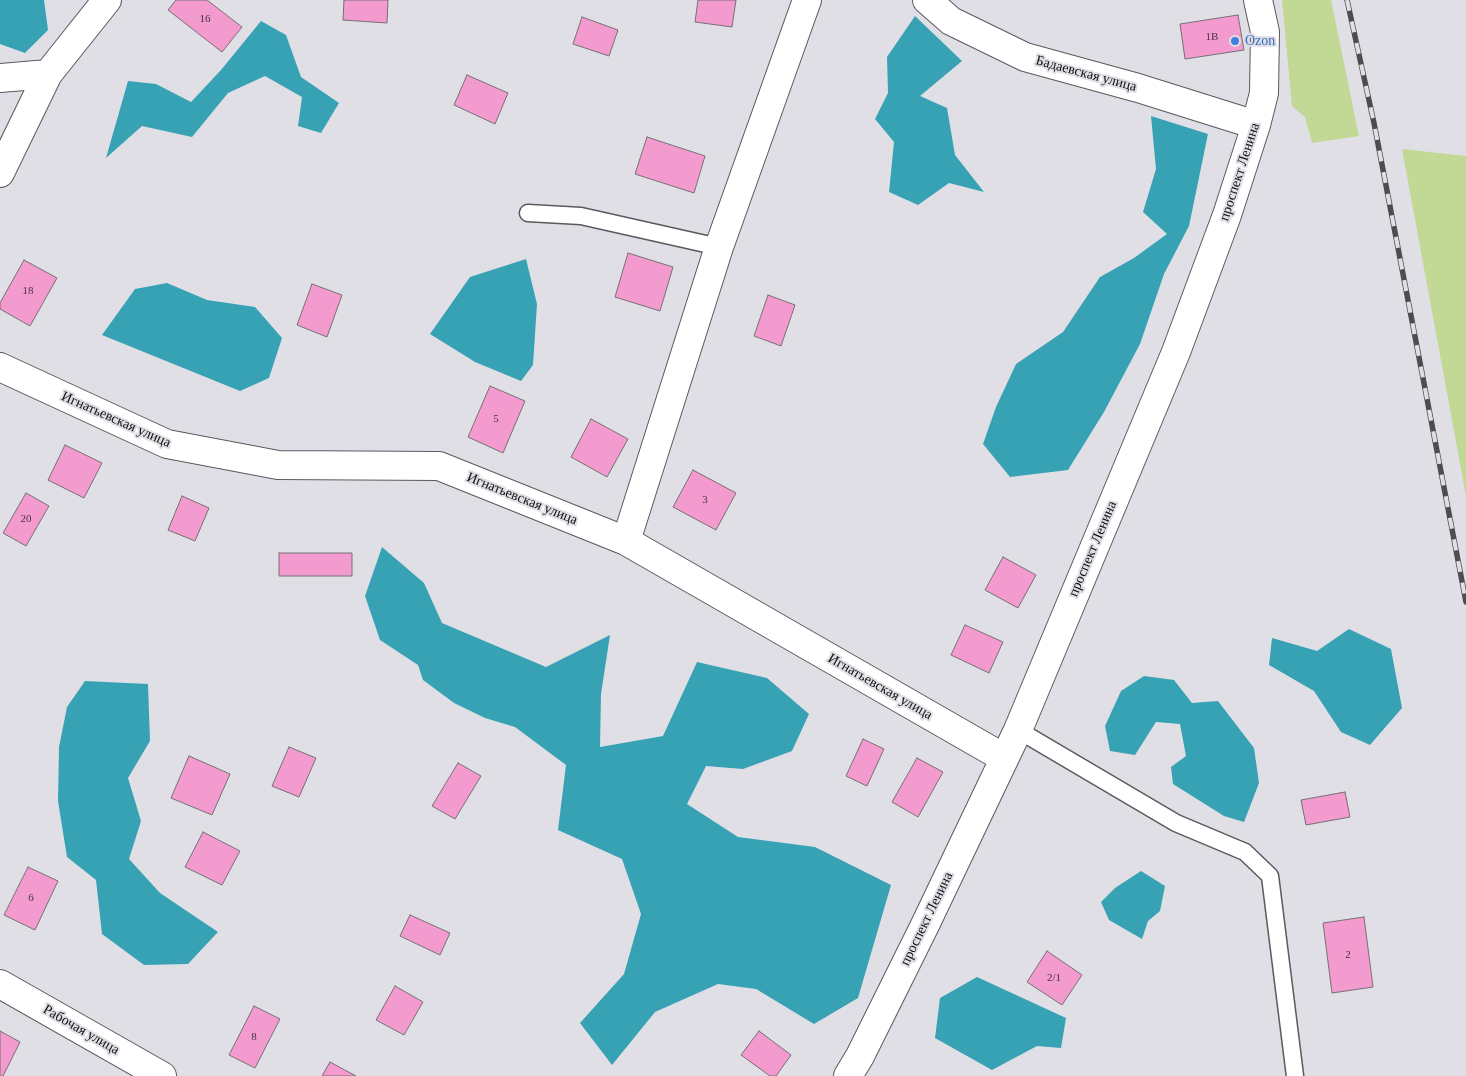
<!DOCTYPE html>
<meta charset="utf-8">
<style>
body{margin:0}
canvas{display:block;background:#e0dfe6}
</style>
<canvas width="1466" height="1076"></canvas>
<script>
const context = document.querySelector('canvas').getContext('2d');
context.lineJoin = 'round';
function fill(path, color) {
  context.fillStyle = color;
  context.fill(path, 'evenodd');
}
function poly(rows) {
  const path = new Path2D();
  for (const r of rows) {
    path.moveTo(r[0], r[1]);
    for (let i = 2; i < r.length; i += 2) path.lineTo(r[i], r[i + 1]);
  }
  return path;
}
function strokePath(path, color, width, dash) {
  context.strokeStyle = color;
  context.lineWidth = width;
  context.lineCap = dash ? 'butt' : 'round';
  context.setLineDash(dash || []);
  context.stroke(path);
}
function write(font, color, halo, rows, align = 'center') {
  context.font = font + ' Georgia,serif';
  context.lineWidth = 4;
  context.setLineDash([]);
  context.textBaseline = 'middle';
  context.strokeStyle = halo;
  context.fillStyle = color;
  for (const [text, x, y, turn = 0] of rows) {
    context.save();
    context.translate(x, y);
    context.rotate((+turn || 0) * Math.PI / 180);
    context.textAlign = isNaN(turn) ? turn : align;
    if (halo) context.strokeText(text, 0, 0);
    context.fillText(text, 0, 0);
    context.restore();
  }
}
const green = poly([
 [1282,0,1331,0,1359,136,1312,143,1305,117,1292,106],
 [1402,149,1466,156,1466,496]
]);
const water = poly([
 [0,0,44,0,48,30,25,53,0,44],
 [915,16,962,61,920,96,947,108,955,155,984,192,949,183,918,205,889,192,894,142,875,119,888,93,887,57],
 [261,21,286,35,301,77,339,103,321,133,298,126,302,97,265,76,228,93,192,137,142,126,106,158,128,81,156,84,191,102,221,70],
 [1151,116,1208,134,1189,226,1164,274,1140,344,1104,412,1068,470,1010,477,983,444,996,407,1016,364,1063,332,1100,277,1134,258,1167,234,1143,212,1156,169],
 [526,259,537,304,533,365,521,381,475,362,430,334,470,277],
 [167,283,207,300,255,307,282,338,269,378,240,391,102,335,135,289],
 [382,547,424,583,442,623,546,667,610,635,601,694,600,747,663,736,697,662,767,678,809,714,792,751,743,769,706,766,687,804,738,837,815,847,891,885,858,998,814,1024,756,989,718,984,655,1012,612,1065,580,1023,624,974,641,914,622,859,558,830,566,765,515,727,485,718,454,703,423,680,418,665,380,640,365,596],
 [1349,629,1391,649,1402,708,1370,745,1341,732,1314,691,1269,665,1272,638,1317,651],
 [1144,676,1174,680,1192,703,1218,701,1254,748,1259,783,1244,822,1224,816,1173,784,1171,767,1186,756,1180,724,1156,722,1135,755,1110,751,1105,726,1121,691],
 [85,681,148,684,150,741,128,778,141,821,129,859,160,893,218,932,188,964,144,965,102,934,96,880,67,857,58,801,59,747,67,707],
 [1141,871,1165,886,1160,911,1148,921,1142,939,1109,920,1101,902,1115,888],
 [977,977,1066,1018,1061,1048,1037,1046,992,1070,935,1038,940,998]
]);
const building = poly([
 [176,0,207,0,242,27,222,52,168,10,176,0],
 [344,0,388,0,387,23,343,20,344,0],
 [698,0,736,0,732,27,695,22,698,0],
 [1238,15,1244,50,1185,59,1180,24,1238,15],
 [582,17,618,30,609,56,573,44,582,17],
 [467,75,508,93,495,124,454,105,467,75],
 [647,137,705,156,694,193,635,174,647,137],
 [628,253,673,267,660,311,615,297,628,253],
 [24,260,57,278,30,326,0,309,0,303,24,260],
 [312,284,342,295,327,337,297,325,312,284],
 [768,295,795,305,781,346,754,336,768,295],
 [490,386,525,401,503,453,468,437,490,386],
 [591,419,628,439,607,477,571,457,591,419],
 [65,445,102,463,84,498,48,480,65,445],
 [693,470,736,493,716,530,673,507,693,470],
 [26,493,49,506,26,546,3,533,26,493],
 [182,496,209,508,195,541,168,530,182,496],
 [279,553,352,553,352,576,279,576,279,553],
 [1003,557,1036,575,1018,608,985,590,1003,557],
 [965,625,1003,642,989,673,951,655,965,625],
 [863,739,884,749,867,786,846,776,863,739],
 [289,747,316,758,299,797,272,786,289,747],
 [189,756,230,774,212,815,171,798,189,756],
 [917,758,943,772,918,817,892,802,917,758],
 [458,763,481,776,455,819,432,806,458,763],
 [1345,792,1350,817,1306,825,1301,800,1345,792],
 [203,832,240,851,222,885,185,867,203,832],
 [28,867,58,881,35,930,4,915,28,867],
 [410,915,450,933,440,955,400,936,410,915],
 [1364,917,1373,987,1332,993,1323,923,1364,917],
 [1047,951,1082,975,1062,1005,1027,982,1047,951],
 [395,986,423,1002,404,1035,376,1020,395,986],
 [254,1006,280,1019,255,1068,229,1055,254,1006],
 [0,1031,20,1042,3,1076,0,1076,0,1031],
 [759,1031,791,1055,776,1076,770,1076,741,1055,759,1031],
 [330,1062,356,1076,322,1076,330,1062]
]);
const lane = poly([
 [528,213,581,216,719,247],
 [1018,730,1176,823,1245,852,1270,876,1295,1076]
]);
const street = poly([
 [927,0,951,21,1025,57,1138,88,1256,125],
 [0,78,48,74],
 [0,173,48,74,107,0],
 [0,367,167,444,278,465,439,466,626,541,1004,758],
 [626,541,719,247,807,0],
 [0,984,162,1076],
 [848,1076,860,1056,925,925,1018,730,1176,352,1227,215,1256,125,1264,93,1265,32,1258,0]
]);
const rail = poly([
 [1347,0,1374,123,1466,602]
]);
const markers = [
 [1235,41,5,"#3f7fe0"]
];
const numberNames = [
 ["16",205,19],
 ["1В",1212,37],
 ["18",28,291],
 ["5",496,419],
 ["3",705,500],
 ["20",26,519],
 ["6",31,898],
 ["2",1348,955],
 ["2/1",1054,978],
 ["8",254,1037]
];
const shopNames = [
 ["Ozon",1245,41]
];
const streetNames = [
 ["Бадаевская улица",1086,74,15],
 ["проспект Ленина",1240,172,-72],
 ["Игнатьевская улица",116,420,24],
 ["Игнатьевская улица",522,499,22],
 ["проспект Ленина",1093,549,-67],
 ["Игнатьевская улица",880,687,30],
 ["проспект Ленина",927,919,-64],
 ["Рабочая улица",81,1030,30]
];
fill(green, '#c1d995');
fill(water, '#38a2b5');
fill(building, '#f39bcf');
strokePath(building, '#757073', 1);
strokePath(lane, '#5a595e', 19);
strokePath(street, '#5a595e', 30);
strokePath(lane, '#fff', 16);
strokePath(street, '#fff', 28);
strokePath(rail, '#4d4d51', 5.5);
strokePath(rail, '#e0dfe6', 4, [11]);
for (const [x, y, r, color] of markers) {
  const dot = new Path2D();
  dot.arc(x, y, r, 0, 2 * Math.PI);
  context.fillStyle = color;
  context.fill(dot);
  strokePath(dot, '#e0dfe6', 2);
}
write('11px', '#493341', null, numberNames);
write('14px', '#366cbe', '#e0dfe6', shopNames, 'left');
write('14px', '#101012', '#e0dfe6', streetNames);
</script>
